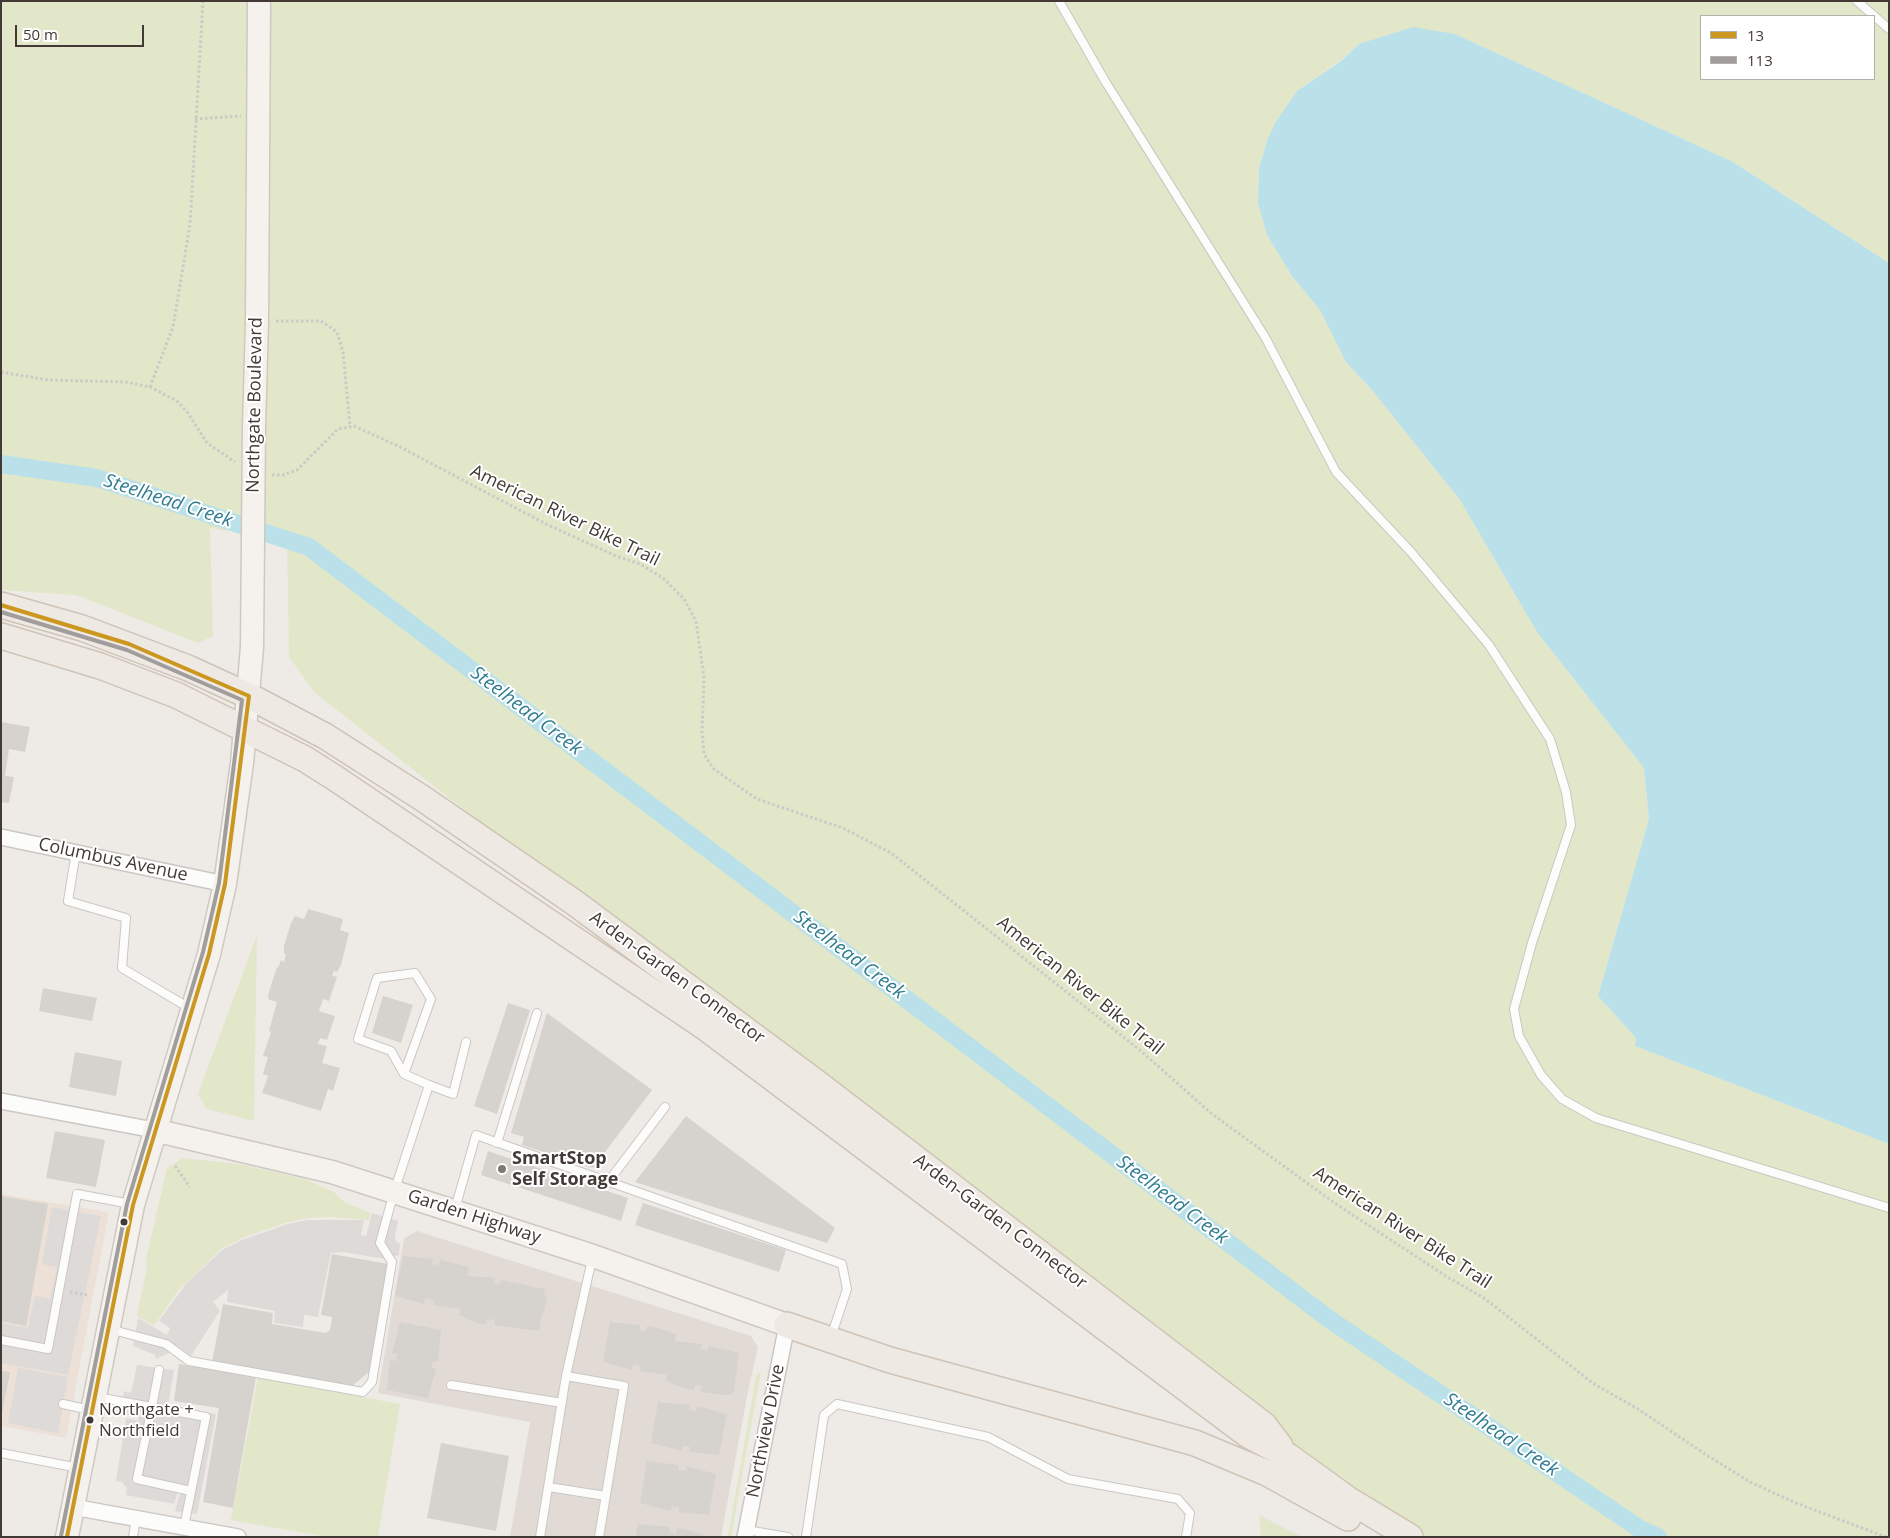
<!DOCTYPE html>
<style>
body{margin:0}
#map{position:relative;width:1890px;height:1538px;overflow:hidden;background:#eeebe7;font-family:"Open Sans",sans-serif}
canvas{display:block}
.frame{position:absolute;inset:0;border:2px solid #433a35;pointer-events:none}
.legend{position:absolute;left:1700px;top:15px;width:175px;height:65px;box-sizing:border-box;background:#fff;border:1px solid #b4b0ae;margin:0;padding:6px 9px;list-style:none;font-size:15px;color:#433a35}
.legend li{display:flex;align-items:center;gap:10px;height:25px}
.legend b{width:25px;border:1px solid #b4b0ae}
.scale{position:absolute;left:15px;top:25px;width:129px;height:22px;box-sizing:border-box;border:2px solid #433a35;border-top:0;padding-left:6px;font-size:15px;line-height:18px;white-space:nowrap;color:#433a35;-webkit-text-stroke:4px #fff;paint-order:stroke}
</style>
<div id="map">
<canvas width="1890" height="1538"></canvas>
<div class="frame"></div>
<ul class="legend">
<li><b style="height:6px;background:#cb971e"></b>13</li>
<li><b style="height:6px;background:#a09d9c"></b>113</li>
</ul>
<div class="scale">50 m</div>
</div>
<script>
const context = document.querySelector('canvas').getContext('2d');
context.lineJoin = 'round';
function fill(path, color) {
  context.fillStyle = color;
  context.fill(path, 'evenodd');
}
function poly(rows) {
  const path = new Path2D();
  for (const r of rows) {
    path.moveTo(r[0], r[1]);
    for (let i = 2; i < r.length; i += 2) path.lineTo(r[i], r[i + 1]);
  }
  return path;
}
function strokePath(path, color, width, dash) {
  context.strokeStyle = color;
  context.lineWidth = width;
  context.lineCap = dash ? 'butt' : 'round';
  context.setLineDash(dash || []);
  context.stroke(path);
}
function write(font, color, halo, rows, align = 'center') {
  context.font = font + ' "Open Sans",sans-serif';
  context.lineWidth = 4;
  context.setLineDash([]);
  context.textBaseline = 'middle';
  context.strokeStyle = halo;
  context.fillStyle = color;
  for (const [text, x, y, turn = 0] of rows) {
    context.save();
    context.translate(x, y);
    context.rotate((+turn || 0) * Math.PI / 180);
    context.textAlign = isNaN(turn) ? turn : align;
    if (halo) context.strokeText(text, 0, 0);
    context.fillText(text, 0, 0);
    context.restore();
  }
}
const residential = poly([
 [417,1231,751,1336,758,1347,748,1391,721,1537,510,1537,530,1422,378,1393,404,1238]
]);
const commercial = poly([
 [1,1194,109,1212,66,1438,1,1426]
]);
const green = poly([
 [1,1,1889,1,1889,263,1733,162,1455,34,1359,44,1341,60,1297,91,1275,123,1267,141,1259,168,1258,203,1267,235,1292,276,1320,310,1346,362,1372,390,1460,500,1537,632,1644,768,1649,819,1598,996,1636,1038,1635,1046,1889,1144,1889,1537,1419,1537,1329,1486,315,693,289,657,287,540,210,528,213,636,198,643,76,595,1,590],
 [1701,16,1874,16,1874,79,1701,79],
 [257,935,254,1121,207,1109,198,1094],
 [183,1158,238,1164,305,1179,334,1192,343,1201,351,1205,371,1213,369,1220,330,1217,308,1218,285,1223,242,1238,221,1249,177,1292,154,1326,137,1316,147,1267,146,1259,167,1168],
 [761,1371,731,1537,728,1537,756,1376],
 [258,1378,400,1404,378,1537,328,1537,231,1520],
 [1259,1515,1302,1537,1261,1537]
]);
const parking = poly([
 [52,1207,101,1216,68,1375,1,1363,1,1323,28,1328,35,1296,50,1299,57,1267,42,1264],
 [372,1213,398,1221,395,1236,396,1241,400,1244,399,1255,385,1259,342,1252,331,1253,318,1317,304,1315,303,1327,274,1323,275,1311,227,1302,228,1290,213,1302,220,1311,191,1356,180,1348,156,1359,155,1355,133,1346,138,1318,167,1335,170,1328,159,1321,186,1284,222,1250,242,1240,288,1224,308,1220,364,1220,361,1235,366,1236],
 [137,1365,174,1370,168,1406,216,1414,197,1514,175,1511,180,1494,178,1491,174,1504,126,1495,127,1488,122,1482,116,1481,126,1418,139,1421,136,1415,120,1414,124,1391,131,1393],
 [18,1368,68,1377,58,1433,8,1423]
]);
const water = poly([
 [1413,27,1455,34,1733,162,1889,263,1889,1144,1635,1046,1636,1038,1598,996,1649,819,1644,768,1537,632,1460,500,1372,390,1346,362,1320,310,1292,276,1267,235,1258,203,1259,168,1267,141,1275,123,1297,91,1341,61,1359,44]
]);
const canal = poly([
 [1,464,97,478,309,547,1329,1319,1640,1529,1658,1537]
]);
const building = poly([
 [1,722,30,727,25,752,9,749,5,776,14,777,9,803,1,802],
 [308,909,343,919,340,930,349,933,341,965,337,972,334,971,332,976,337,977,329,1001,323,999,319,1011,335,1016,327,1040,320,1038,318,1044,327,1046,322,1063,340,1068,333,1091,328,1089,321,1111,262,1093,268,1076,263,1074,268,1057,263,1056,271,1032,276,1033,269,1031,277,1002,268,999,269,992,277,967,278,968,281,960,284,962,286,954,284,954,284,946,291,923,295,916,304,919],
 [43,988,97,998,92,1021,39,1011],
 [383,996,413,1005,401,1043,372,1033],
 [508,1003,530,1010,497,1114,474,1106],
 [547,1013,652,1090,593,1168,522,1145,524,1137,511,1133],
 [75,1052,122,1061,116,1096,69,1087],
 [686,1116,835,1228,827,1243,635,1182],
 [55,1131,105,1140,96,1187,46,1178],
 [488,1151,628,1198,621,1221,481,1175],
 [1,1196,48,1204,26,1326,1,1321],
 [643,1203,786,1250,779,1272,635,1225],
 [332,1254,388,1264,369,1372,351,1387,212,1362,223,1304,273,1313,272,1324,326,1333,330,1330,332,1317,321,1315],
 [403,1256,433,1259,432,1264,439,1265,440,1260,465,1266,469,1268,467,1276,495,1278,494,1283,500,1284,501,1280,545,1289,544,1295,547,1296,544,1313,542,1312,539,1331,494,1325,495,1320,487,1319,486,1324,476,1323,459,1315,460,1309,433,1305,434,1300,425,1298,424,1304,395,1296],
 [400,1322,441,1330,438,1362,433,1361,431,1368,436,1369,428,1398,387,1390,390,1360,396,1361,397,1354,392,1353],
 [610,1322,640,1325,639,1330,646,1331,647,1326,658,1328,676,1334,675,1341,702,1344,701,1349,708,1350,708,1346,739,1353,734,1391,731,1395,726,1395,701,1392,702,1386,695,1385,694,1390,683,1388,666,1381,667,1375,640,1371,641,1366,633,1364,632,1370,603,1362],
 [179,1364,256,1377,233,1508,203,1502,219,1408,174,1401],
 [1,1371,10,1372,2,1413,1,1413],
 [658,1402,690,1405,689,1410,696,1411,697,1406,727,1414,719,1455,689,1452,690,1447,683,1446,682,1451,651,1443],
 [441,1443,509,1456,496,1531,427,1518],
 [647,1461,679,1465,678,1470,686,1471,686,1466,716,1474,709,1515,679,1512,679,1507,672,1506,671,1511,640,1503],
 [638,1524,670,1527,669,1532,676,1533,677,1528,688,1530,709,1537,636,1537]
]);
const path = poly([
 [195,119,241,116],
 [276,321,321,321,337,332,343,352,350,426],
 [1,372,48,380,126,382,150,387,177,401,188,413,207,443,235,462],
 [150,387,173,327,190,225,203,1],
 [272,475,283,475,297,470,338,429,354,426,400,447,548,525,616,556,640,564,663,578,684,599,696,621,704,677,702,732,704,754,713,768,725,777,757,799,843,828,891,853,1141,1051,1212,1114,1336,1204,1449,1278,1484,1298,1594,1384,1638,1409,1708,1456,1750,1482,1796,1503,1886,1537],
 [175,1166,190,1187],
 [70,1292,87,1295]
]);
const lane = poly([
 [1059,1,1105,81,1265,337,1336,472,1411,552,1489,645,1550,739,1566,792,1571,825,1532,943,1514,1009,1519,1036,1541,1075,1562,1099,1596,1118,1889,1208],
 [1857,1,1889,29],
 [76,852,68,901,126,918,122,968,191,1009],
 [404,1074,431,999,415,973,377,978,358,1039,391,1051,404,1074,429,1085],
 [497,1143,537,1013],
 [608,1182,665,1107],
 [455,1209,476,1135,842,1264,847,1289,831,1337],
 [109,1329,166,1344,189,1361,363,1392,372,1382,392,1262,380,1243,394,1192,429,1085,453,1094,466,1042],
 [1,1340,48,1349,77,1194,131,1204],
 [159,1370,152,1407,206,1417,184,1527],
 [566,1376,624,1386,599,1537],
 [451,1385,562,1403],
 [97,1397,152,1407,137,1479,191,1491],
 [63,1404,90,1410],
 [1,1453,79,1468],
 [548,1487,606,1496],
 [746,1530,788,1537],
 [133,1537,136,1518],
 [540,1537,566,1376,592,1259],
 [806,1537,824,1415,837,1404,988,1437,1068,1479,1178,1499,1190,1513,1186,1537]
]);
const street = poly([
 [1,837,225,884],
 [1,1101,154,1130],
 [73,1507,238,1537],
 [745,1537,787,1325]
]);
const secondary = poly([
 [254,427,257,321,259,1],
 [154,1130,332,1172,593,1256,787,1325],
 [67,1537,133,1205,209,954,225,884,242,763,252,647]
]);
const primary = poly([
 [1,605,82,628,188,668,249,696,325,736,422,798,575,903,817,1083,1264,1425,1280,1446],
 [1,636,100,666,176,695,305,759,335,778,706,1028,1248,1435,1288,1456,1349,1500,1410,1537],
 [787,1325,890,1360,1195,1443,1267,1473,1348,1518]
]);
const secondaryBridge = poly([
 [252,647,254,427]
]);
const bus1 = poly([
 [1,605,129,644,249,696,225,884,209,954,133,1205,67,1537]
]);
const bus2 = poly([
 [1,612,127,650,242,700,219,883,203,952,127,1204,61,1536]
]);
const markers = [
 [502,1169,5,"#7f7873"],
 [124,1222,4.5,"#433a35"],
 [90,1420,4.5,"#433a35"]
];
const busNames = [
 ["Northgate +",99,1410],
 ["Northfield",99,1431]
];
const streetNames = [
 ["Northgate Boulevard",255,405,-89],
 ["American River Bike Trail",565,516,26],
 ["Columbus Avenue",113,860,12],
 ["Arden-Garden Connector",677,978,36],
 ["American River Bike Trail",1080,986,39],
 ["Garden Highway",474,1217,18],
 ["Arden-Garden Connector",1000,1222,37],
 ["American River Bike Trail",1402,1228,33],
 ["Northview Drive",766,1431,-79]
];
const poiNames = [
 ["SmartStop",512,1159],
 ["Self Storage",512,1180]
];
const waterNames = [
 ["Steelhead Creek",168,501,18],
 ["Steelhead Creek",526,711,37],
 ["Steelhead Creek",849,955,37],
 ["Steelhead Creek",1172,1200,37],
 ["Steelhead Creek",1501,1435,34]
];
fill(residential, '#e2dbd5');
fill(commercial, '#ede0d7');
fill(green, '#e1e7c8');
fill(parking, '#dddad8');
fill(water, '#bae1ea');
strokePath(canal, '#bae1ea', 18);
fill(building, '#d6d2ce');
strokePath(lane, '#cac7c3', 10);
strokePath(street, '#cac7c3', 18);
strokePath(secondary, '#cec8c1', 25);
strokePath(primary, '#cfc3b6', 28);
strokePath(path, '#cccac7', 3, [2.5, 2.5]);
strokePath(lane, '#fcfcfb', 8);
strokePath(street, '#fcfcfb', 15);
strokePath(secondary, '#f5f2ee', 22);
strokePath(primary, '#efe9e3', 25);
strokePath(secondaryBridge, '#cec8c1', 25, []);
strokePath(secondaryBridge, '#f5f2ee', 22);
strokePath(bus1, '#cb971e', 4);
strokePath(bus2, '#a09d9c', 4);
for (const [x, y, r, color] of markers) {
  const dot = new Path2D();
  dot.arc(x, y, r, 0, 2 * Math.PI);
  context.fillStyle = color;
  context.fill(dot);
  strokePath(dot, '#fff', 2);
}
write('17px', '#433a35', '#fff', busNames, 'left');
write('18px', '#433a35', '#fff', streetNames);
write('bold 18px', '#433a35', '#fff', poiNames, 'left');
write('italic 19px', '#307c90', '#fff', waterNames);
</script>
